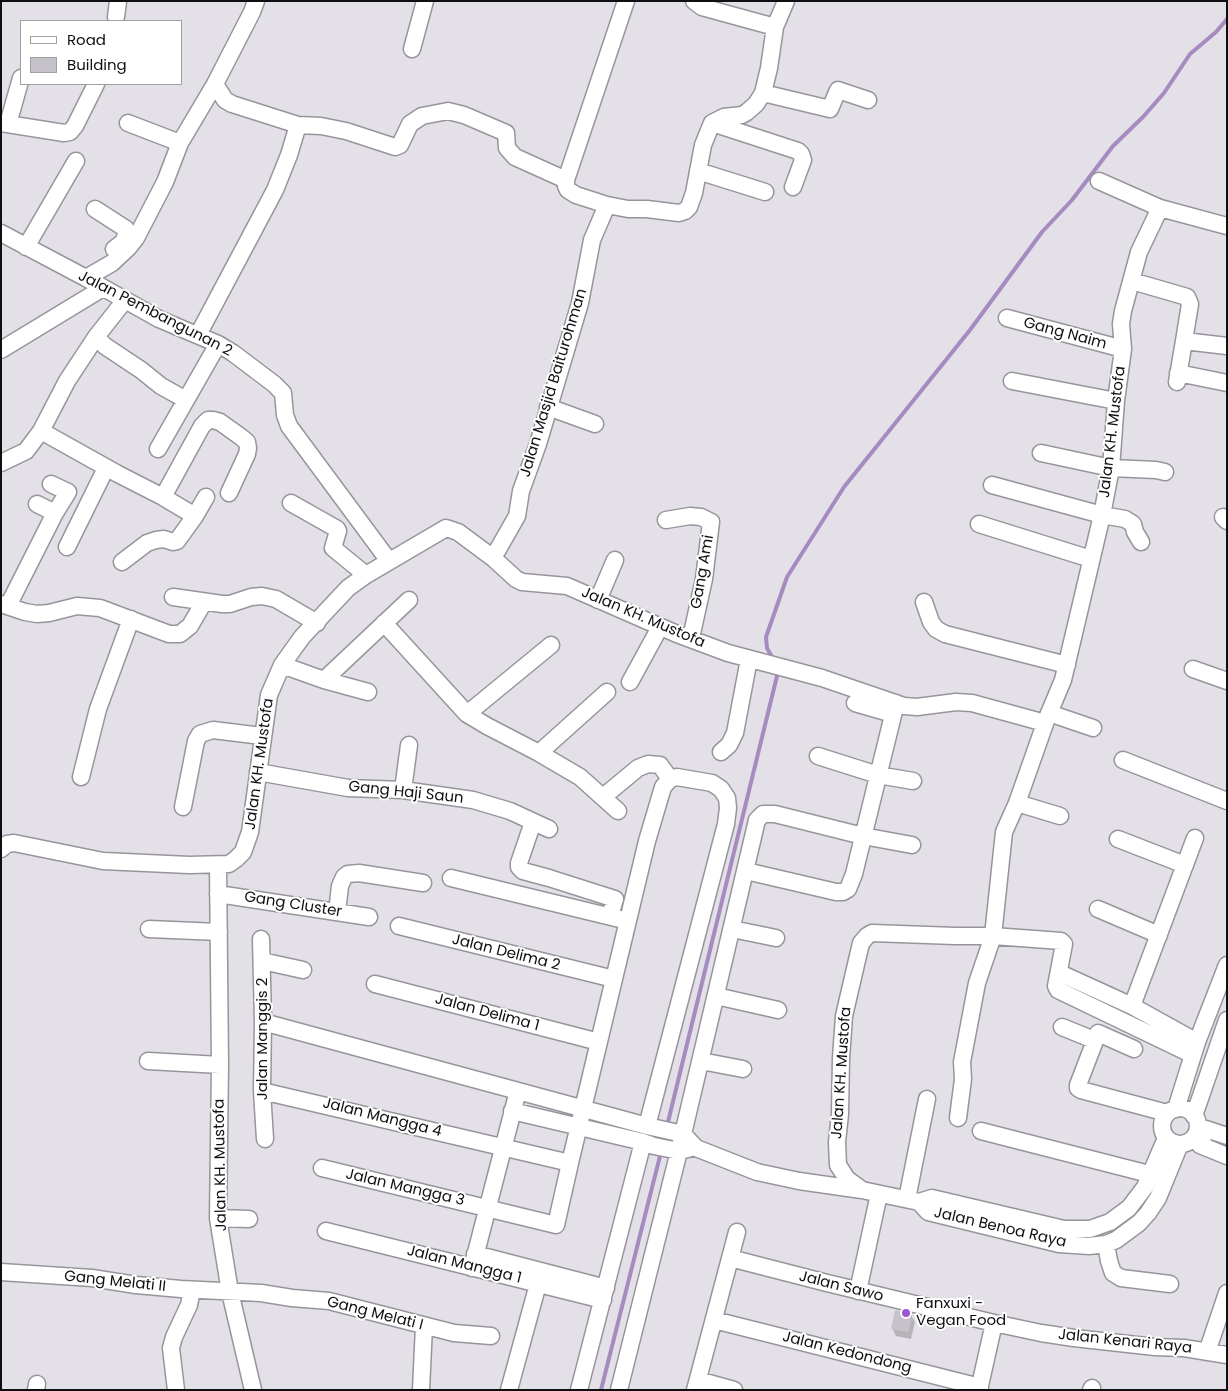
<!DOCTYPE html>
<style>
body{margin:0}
#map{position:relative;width:1228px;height:1391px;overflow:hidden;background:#e4e0e8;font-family:Poppins,sans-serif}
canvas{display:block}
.frame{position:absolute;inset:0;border:2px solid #0f0e10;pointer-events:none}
.legend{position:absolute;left:20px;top:20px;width:162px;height:65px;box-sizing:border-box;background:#fff;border:1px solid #9f9f9f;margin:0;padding:6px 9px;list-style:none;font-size:15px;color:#0f0e10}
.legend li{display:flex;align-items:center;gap:10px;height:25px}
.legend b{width:25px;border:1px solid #9f9f9f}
</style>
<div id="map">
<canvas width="1228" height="1391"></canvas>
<div class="frame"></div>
<ul class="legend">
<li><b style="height:6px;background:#fff"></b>Road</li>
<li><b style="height:14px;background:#c6c2ca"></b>Building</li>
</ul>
</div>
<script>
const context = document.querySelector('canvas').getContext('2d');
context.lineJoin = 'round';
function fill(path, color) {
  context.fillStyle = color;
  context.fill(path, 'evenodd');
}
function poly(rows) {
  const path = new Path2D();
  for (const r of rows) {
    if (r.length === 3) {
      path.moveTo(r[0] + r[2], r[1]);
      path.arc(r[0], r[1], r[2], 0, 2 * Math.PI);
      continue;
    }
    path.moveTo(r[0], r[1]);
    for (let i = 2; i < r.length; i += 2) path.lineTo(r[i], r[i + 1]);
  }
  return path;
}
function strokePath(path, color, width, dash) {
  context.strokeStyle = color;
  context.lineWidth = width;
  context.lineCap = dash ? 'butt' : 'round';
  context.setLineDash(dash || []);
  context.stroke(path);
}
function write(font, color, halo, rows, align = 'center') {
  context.font = font + ' Poppins,sans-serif';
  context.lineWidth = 4;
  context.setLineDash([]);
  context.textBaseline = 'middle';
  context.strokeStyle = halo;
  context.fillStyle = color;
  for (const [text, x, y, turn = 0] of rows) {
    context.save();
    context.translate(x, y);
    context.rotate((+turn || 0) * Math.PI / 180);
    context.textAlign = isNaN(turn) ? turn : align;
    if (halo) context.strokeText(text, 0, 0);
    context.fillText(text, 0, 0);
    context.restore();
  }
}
const shadow = poly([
 [911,1315,915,1322,911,1339,896,1336,892,1328]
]);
const stream = poly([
 [773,659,767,648,766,637,787,577,844,487,970,330,1042,232,1072,200,1113,146,1143,117,1164,93,1190,54,1216,32,1227,19],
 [667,1126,777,676,776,671],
 [601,1390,661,1152]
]);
const building = poly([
 [895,1310,912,1314,908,1332,891,1329]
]);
const minor = poly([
 [694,1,702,7,775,27],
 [116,17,118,1],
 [412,49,425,1],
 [215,84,225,100,232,104,298,125,321,126,346,131,395,147,400,145,410,124,422,116,448,111,464,115,506,133,507,148,515,157,566,180],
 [763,93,830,109,838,90,868,100],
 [1,123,64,133,70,132,75,126,96,84],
 [128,123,180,143],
 [712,123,798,151,801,154,803,160,793,187],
 [8,124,21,78],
 [698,171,765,192],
 [1099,181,1160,208,1227,226],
 [607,205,576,195,568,190,566,186,566,180,626,1],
 [95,209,126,229,127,233,123,242,114,249],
 [1,233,86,278,159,319,218,344,233,353,274,384,283,393,285,415,289,426,389,561],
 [26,247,76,161],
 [86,278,112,263,128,248,136,238,165,182,180,143,215,84,252,12,256,1],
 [1132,281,1187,297,1190,304,1184,341,1227,346],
 [1007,318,1123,349],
 [198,335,275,190,289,155,298,125],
 [96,337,105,346,141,370,161,386,186,400],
 [1,350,103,288],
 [1178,373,1227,383],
 [1012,381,1116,401],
 [1177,382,1184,341],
 [548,407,595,424],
 [41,431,118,474,163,497,202,426,208,420,213,420,220,422,241,437,247,442,248,448,247,454,229,493],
 [158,449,218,344],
 [1041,453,1111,468,1156,470,1165,472],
 [1,463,26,451,41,431,67,381,96,337,125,300],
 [992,485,1102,515,1125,519,1133,524,1135,532,1141,542],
 [163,497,195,516],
 [291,503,337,529,338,531,333,548,366,575],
 [37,504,55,513],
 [1223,517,1227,521],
 [666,520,690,516,701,517,711,522,704,579,691,638],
 [979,524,1091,559],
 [67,547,106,468],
 [493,558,517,516,521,491,538,444,580,303,592,240,607,205,628,209,647,209,679,213,685,211,689,207,694,193,703,145,712,123,724,117,742,115,747,112,756,104,763,93,769,68,775,27,786,1],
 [122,562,147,543,156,540,164,539,173,542,177,541,195,516,206,497],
 [173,597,222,604,230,604,251,597,262,596,276,599,317,623],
 [598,600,615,560],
 [924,602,931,622,936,629,945,634,1067,665],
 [1,604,25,612,37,614,49,613,77,606,100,608,169,634,180,634,190,626,204,602],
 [8,606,55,513,68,492,51,484],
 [384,623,467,714,487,726,539,753,580,777,618,811],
 [282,665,324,680,409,600],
 [1193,669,1227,681],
 [324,680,368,692],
 [630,682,660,627],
 [855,703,893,714],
 [1049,713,1093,728],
 [467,714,551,645],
 [721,752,729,745,735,733,749,659],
 [539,753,607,692],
 [818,756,878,775,913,781],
 [1123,760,1227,801],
 [258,772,348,788,403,790,473,800,510,811,549,829],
 [81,777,98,709,131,619],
 [403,790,409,745],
 [603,797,638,768,648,764,660,765,670,779],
 [1017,803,1060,816],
 [183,807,196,741,200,734,213,730,262,736],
 [533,822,519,863,519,867,523,871,549,878,615,899,610,916],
 [1195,838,1132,1006,1197,1042],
 [1118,839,1185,865],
 [1,849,7,844,14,843,103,861,189,865,229,864,236,859,243,852,250,832,269,695,282,665,302,637,348,588,366,575,446,528,458,532,493,558,516,579,522,582,567,586,677,634,728,653,822,678,904,706,917,707,956,702,972,703,1045,723],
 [218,865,220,1065,218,1218,230,1292,253,1390],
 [746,871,836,892,843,892,848,889,854,874,896,703],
 [451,878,628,921],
 [218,894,369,917],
 [1098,909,1159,935],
 [337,912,340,886,344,877,348,874,359,873,423,883],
 [399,926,614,979],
 [149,929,219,932],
 [732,929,776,938],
 [261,939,263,1022,262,1091,265,1139],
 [262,961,303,970],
 [1064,975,1132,1006],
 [375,984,599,1042],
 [716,996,778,1010],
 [263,1022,518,1091,472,1268],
 [1062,1027,1094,1040],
 [1134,1049,1098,1033,1078,1085,1078,1088,1081,1090,1167,1113],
 [148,1061,220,1065],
 [701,1061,743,1069],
 [262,1091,570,1163,556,1225,322,1168],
 [518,1091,647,1126,683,1134,696,1148,757,1172,799,1181,862,1190,919,1202],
 [1180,1126,18],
 [1176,1109,1197,1042,1227,965],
 [512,1111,643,1142,654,1146,679,1151,688,1149],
 [1194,1116,1227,1020],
 [958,1118,963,1079,962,1062,977,983,993,936,1004,832,1017,803,1047,718,1063,680,1102,515,1111,468,1116,401,1123,349,1121,324,1123,311,1139,252,1160,208],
 [981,1131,1149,1174],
 [1227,1136,1206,1129,1200,1145,1227,1156],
 [570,1163,647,841,663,787,670,779,677,777,712,783,721,789,727,798,728,808,726,824,647,1126],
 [862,1190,847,1179,838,1165,837,1142,840,1114,841,1058,844,1016,861,943,867,936,872,933,955,936,993,936,1061,941,1064,944,1056,986,1058,990,1193,1055],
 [907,1199,927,1099],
 [919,1202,928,1212,1059,1244,1089,1246,1106,1244,1116,1240,1139,1223,1148,1213,1158,1198,1180,1144],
 [919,1202,932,1198,1064,1229,1090,1229,1110,1222,1129,1208,1145,1187,1166,1138],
 [218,1218,249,1219],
 [326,1231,603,1300],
 [1106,1244,1109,1261,1113,1273,1121,1278,1170,1284],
 [475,1254,606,1288],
 [730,1258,827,1283,994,1323,1041,1333,1074,1338,1155,1347,1184,1348,1227,1355],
 [1,1272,92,1278,136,1285,181,1289,261,1293,292,1298,329,1301,454,1333,491,1336],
 [858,1291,879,1194],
 [714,1320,980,1387],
 [1207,1352,1227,1293],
 [698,1380,734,1390],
 [36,1390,37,1384],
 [176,1390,171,1348,174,1337,189,1305,192,1290],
 [421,1390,424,1326],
 [509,1390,538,1284],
 [579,1390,643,1142],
 [619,1390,679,1151,757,820,763,814,775,814,863,836,912,845],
 [695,1390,737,1232],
 [979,1390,994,1323],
 [1091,1390,1092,1388]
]);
const markers = [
 [906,1313,5,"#9857cd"]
];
const streetNames = [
 ["Jalan Pembangunan 2",155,314,27],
 ["Gang Naim",1065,334,15],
 ["Jalan Masjid Baiturohman",554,383,-73],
 ["Jalan KH. Mustofa",1113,432,-83],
 ["Gang Ami",703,572,-80],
 ["Jalan KH. Mustofa",643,618,23],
 ["Jalan KH. Mustofa",260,764,-82],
 ["Gang Haji Saun",406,793,6],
 ["Gang Cluster",293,905,9],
 ["Jalan Delima 2",506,953,14],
 ["Jalan Delima 1",487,1013,15],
 ["Jalan Manggis 2",263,1039,-90],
 ["Jalan KH. Mustofa",842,1073,-86],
 ["Jalan Mangga 4",382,1118,14],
 ["Jalan KH. Mustofa",221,1165,-91],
 ["Jalan Mangga 3",405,1188,13],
 ["Jalan Benoa Raya",1000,1228,13],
 ["Jalan Mangga 1",464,1265,14],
 ["Gang Melati II",115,1282,6],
 ["Jalan Sawo",841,1287,14],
 ["Gang Melati I",375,1314,14],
 ["Jalan Kenari Raya",1125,1342,6],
 ["Jalan Kedondong",847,1353,14]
];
const poiNames = [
 ["Fanxuxi -",916,1304],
 ["Vegan Food",916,1321]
];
fill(shadow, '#0003');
strokePath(stream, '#a68bc0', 4);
fill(building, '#c6c2ca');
strokePath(minor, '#98949c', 19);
strokePath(minor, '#fff', 16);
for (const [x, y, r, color] of markers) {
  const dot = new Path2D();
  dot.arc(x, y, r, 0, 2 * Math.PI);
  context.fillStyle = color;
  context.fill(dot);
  strokePath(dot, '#fff', 2);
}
write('15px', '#0f0e10', '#fff', streetNames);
write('15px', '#0f0e10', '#fff', poiNames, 'left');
</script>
